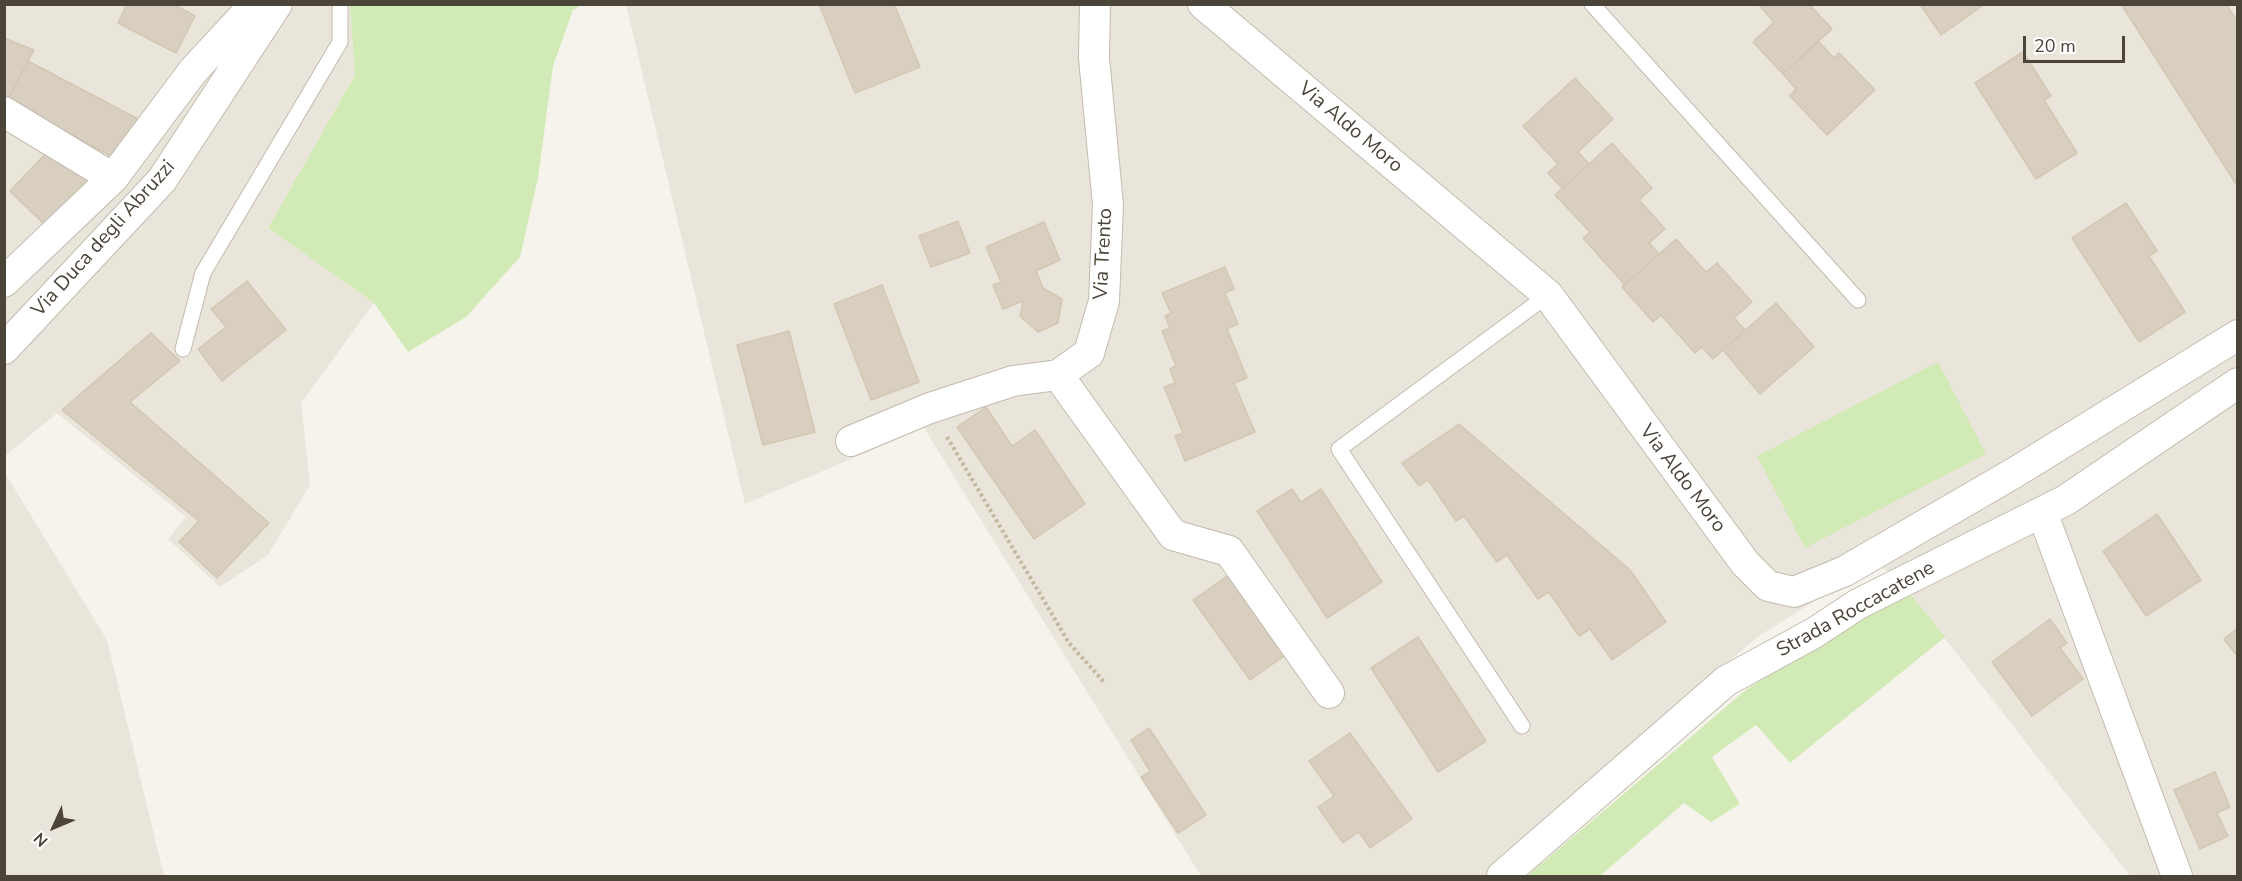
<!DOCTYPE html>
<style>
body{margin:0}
#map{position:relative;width:2242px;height:881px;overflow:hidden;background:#f6f3ec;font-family:"Nunito Sans",sans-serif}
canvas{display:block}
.frame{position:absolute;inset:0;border:6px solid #4b4439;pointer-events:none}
.north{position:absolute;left:24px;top:797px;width:60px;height:60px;-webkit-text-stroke:4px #fff;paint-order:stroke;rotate:226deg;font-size:16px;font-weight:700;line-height:24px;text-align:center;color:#4b4439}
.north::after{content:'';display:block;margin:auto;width:21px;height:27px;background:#4b4439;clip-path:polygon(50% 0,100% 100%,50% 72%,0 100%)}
.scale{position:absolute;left:2023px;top:36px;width:102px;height:27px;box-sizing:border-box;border:3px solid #4b4439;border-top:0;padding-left:8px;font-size:18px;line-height:21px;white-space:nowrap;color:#4b4439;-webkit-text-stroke:4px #fff;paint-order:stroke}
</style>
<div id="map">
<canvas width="2242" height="881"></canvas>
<div class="frame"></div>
<div class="north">N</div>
<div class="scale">20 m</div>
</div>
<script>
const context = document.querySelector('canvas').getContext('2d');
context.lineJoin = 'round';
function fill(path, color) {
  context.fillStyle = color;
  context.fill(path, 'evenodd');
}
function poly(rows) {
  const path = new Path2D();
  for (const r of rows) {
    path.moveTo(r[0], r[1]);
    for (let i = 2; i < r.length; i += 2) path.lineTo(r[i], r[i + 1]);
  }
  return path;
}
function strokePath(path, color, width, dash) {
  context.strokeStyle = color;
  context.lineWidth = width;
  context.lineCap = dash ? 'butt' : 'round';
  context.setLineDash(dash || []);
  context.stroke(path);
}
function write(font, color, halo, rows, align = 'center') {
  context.font = font + ' "Nunito Sans",sans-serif';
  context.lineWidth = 4.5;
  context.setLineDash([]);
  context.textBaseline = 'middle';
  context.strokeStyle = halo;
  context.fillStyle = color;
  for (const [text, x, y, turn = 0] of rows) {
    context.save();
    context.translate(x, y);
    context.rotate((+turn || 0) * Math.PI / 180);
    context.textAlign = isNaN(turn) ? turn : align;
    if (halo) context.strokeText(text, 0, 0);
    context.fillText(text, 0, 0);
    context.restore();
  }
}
const residential = poly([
 [5,5,350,5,355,75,268,228,374,303,301,403,310,485,268,555,220,587,168,539,186,517,57,413,5,456],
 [626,5,2237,5,2237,876,2130,876,1908,591,1877,562,1762,634,1703,682,1487,876,1201,876,924,428,745,504],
 [5,473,107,640,164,876,5,876]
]);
const green = poly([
 [350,5,582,5,573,10,553,66,538,178,520,257,466,317,408,352,374,303,268,228,355,75],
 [1938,362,1986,454,1805,548,1757,456],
 [1908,591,1945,637,1790,763,1756,725,1712,757,1740,804,1711,822,1684,803,1600,876,1527,876,1747,689,1843,626]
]);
const building = poly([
 [127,4,173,4,195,16,176,53,118,23,127,4],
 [819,4,894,4,920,67,855,93,819,4],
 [1758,4,1809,4,1832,29,1783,74,1753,42,1774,22,1758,4],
 [1920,4,1985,4,1941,35,1920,4],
 [2121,4,2226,4,2238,22,2238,187,2121,4],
 [4,38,34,50,7,101,4,100,4,38],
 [1818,41,1834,58,1839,53,1875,90,1827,135,1790,96,1796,89,1783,74,1818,41],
 [2023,52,2051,96,2044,100,2077,153,2036,179,1975,83,2023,52],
 [28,61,138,119,117,159,7,101,28,61],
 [1575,78,1613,119,1578,152,1589,164,1562,188,1548,173,1558,164,1523,126,1575,78],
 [1612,143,1652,188,1639,200,1665,229,1649,243,1659,254,1625,285,1583,238,1590,232,1555,195,1612,143],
 [54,145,95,184,51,231,10,191,54,145],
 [2126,203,2157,251,2149,256,2185,312,2139,342,2072,238,2126,203],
 [958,221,970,253,931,267,919,236,958,221],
 [1044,222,1060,260,1036,271,1043,288,1062,299,1058,323,1038,332,1020,316,1023,301,1003,309,993,285,1001,282,986,247,1044,222],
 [1676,239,1706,272,1717,263,1752,302,1734,318,1745,330,1713,359,1702,347,1695,353,1661,315,1653,322,1622,287,1676,239],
 [1225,267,1234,289,1225,293,1238,324,1227,329,1247,378,1234,383,1255,432,1185,461,1175,436,1183,433,1164,387,1175,383,1170,369,1176,366,1162,331,1170,328,1165,316,1171,313,1162,293,1225,267],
 [247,281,286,330,222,381,198,349,226,327,211,309,247,281],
 [882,285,919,382,871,400,834,304,882,285],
 [1776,303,1814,347,1760,394,1723,350,1776,303],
 [789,331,815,432,763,445,737,345,789,331],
 [151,333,180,361,130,402,269,523,217,578,179,542,199,521,62,410,151,333],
 [986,407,1012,446,1035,430,1085,504,1034,539,957,427,986,407],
 [1459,424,1630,570,1666,622,1612,660,1590,629,1579,636,1549,592,1538,599,1507,555,1497,562,1464,516,1456,521,1428,480,1419,486,1402,463,1459,424],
 [1292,489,1301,502,1321,489,1382,582,1327,618,1257,511,1292,489],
 [2157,514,2201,580,2146,616,2103,551,2157,514],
 [1230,574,1287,654,1250,680,1193,600,1230,574],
 [2050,619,2067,643,2060,648,2083,679,2032,716,1992,662,2050,619],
 [2238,628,2238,657,2224,639,2238,628],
 [1418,637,1486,741,1438,772,1371,668,1418,637],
 [1149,728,1206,815,1178,833,1141,777,1150,771,1131,740,1149,728],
 [1350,733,1412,819,1370,848,1359,832,1343,843,1318,807,1334,796,1309,761,1350,733],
 [2215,772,2230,807,2217,813,2228,836,2200,849,2174,790,2215,772]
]);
const path = poly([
 [947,437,1069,643,1105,683]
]);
const service = poly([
 [1592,4,1858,300],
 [183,349,203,273,340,42,340,4],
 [1522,726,1339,449,1548,295]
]);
const minor = poly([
 [1203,4,1548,295,1745,563,1768,586,1794,592,1845,571,2014,473,2238,335],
 [4,112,113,178],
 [4,282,113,178,193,71,255,4],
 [4,349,162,180,277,4],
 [1058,375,1173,535,1229,551,1329,693],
 [851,441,930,408,1013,381,1058,375,1089,353,1104,301,1108,205,1094,58,1095,4],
 [2042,512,2177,876],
 [1502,876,1726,681,1814,633,1858,604,2066,500,2238,383]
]);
const streetNames = [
 ["Via Aldo Moro",1350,128,40],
 ["Via Duca degli Abruzzi",104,239,-48],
 ["Via Trento",1104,254,-87],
 ["Via Aldo Moro",1682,479,53],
 ["Strada Roccacatene",1856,610,-29]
];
fill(residential, '#eae5da');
fill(green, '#d2eab5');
fill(building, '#d8cfc1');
strokePath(building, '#d3c7b4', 1.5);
strokePath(service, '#c2bbae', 17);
strokePath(minor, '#c2bbae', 32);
strokePath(path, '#c4b79f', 4, [3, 3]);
strokePath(service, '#fff', 15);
strokePath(minor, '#fff', 30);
write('20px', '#4b4439', '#fff', streetNames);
</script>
